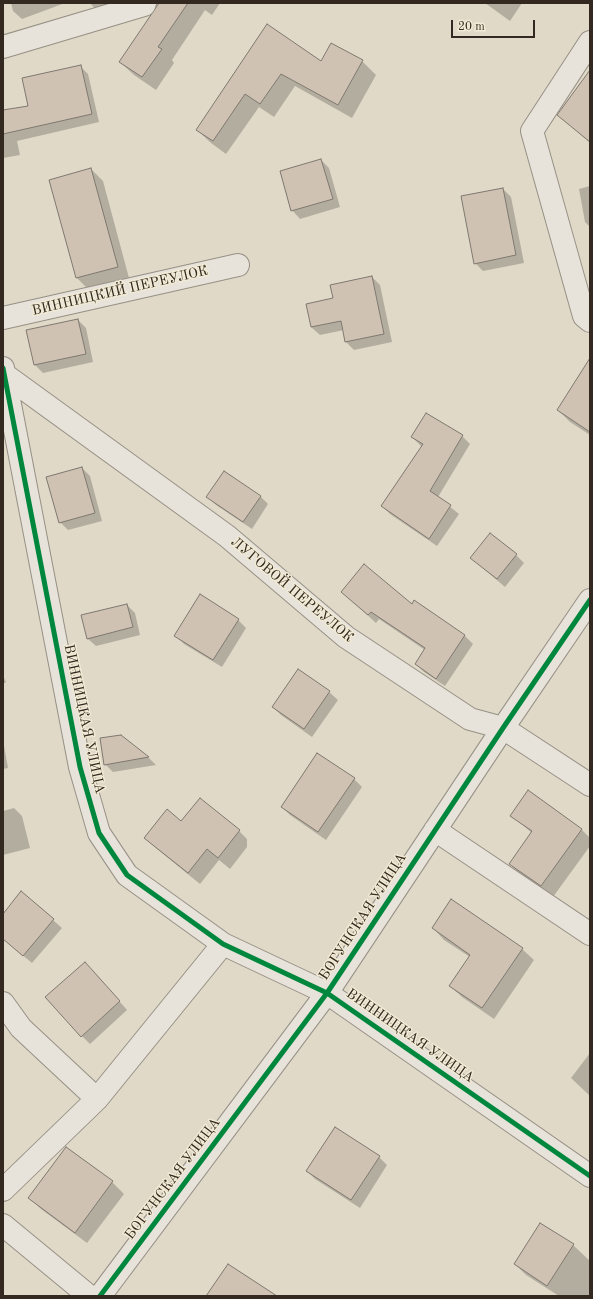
<!DOCTYPE html>
<meta charset="utf-8">
<style>
body{margin:0}
#map{position:relative;width:593px;height:1299px;overflow:hidden;background:#e0d9c8;font-family:"Old Standard TT",serif}
canvas{display:block}
.frame{position:absolute;inset:0;border:4px solid #332920;pointer-events:none}
.scale{position:absolute;left:451px;top:20px;width:84px;height:18px;box-sizing:border-box;border:2px solid #332920;border-top:0;padding-left:5px;font-size:12px;line-height:14px;white-space:nowrap;color:#332920;-webkit-text-stroke:3px #f1ead4;paint-order:stroke}
</style>
<div id="map">
<canvas width="593" height="1299"></canvas>
<div class="frame"></div>
<div class="scale">20 m</div>
</div>
<script>
const context = document.querySelector('canvas').getContext('2d');
context.lineJoin = 'round';
function fill(path, color) {
  context.fillStyle = color;
  context.fill(path, 'evenodd');
}
function poly(rows) {
  const path = new Path2D();
  for (const r of rows) {
    path.moveTo(r[0], r[1]);
    for (let i = 2; i < r.length; i += 2) path.lineTo(r[i], r[i + 1]);
  }
  return path;
}
function strokePath(path, color, width, dash) {
  context.strokeStyle = color;
  context.lineWidth = width;
  context.lineCap = dash ? 'butt' : 'round';
  context.setLineDash(dash || []);
  context.stroke(path);
}
function write(font, color, halo, rows, align = 'center') {
  context.font = font + ' "Old Standard TT",serif';
  context.lineWidth = 3;
  context.setLineDash([]);
  context.textBaseline = 'middle';
  context.strokeStyle = halo;
  context.fillStyle = color;
  for (const [text, x, y, turn = 0] of rows) {
    context.save();
    context.translate(x, y);
    context.rotate((+turn || 0) * Math.PI / 180);
    context.textAlign = isNaN(turn) ? turn : align;
    if (halo) context.strokeText(text, 0, 0);
    context.fillText(text, 0, 0);
    context.restore();
  }
}
const shadow = poly([
 [11,3,65,3,22,19,13,11],
 [90,3,119,3,100,14],
 [160,3,220,3,212,15,205,10,172,60,174,63,156,90,134,75,120,62],
 [485,3,522,3,510,21],
 [267,26,322,62,362,61,376,75,352,118,295,86,274,117,259,107,226,154,211,143,197,130],
 [80,66,88,74,99,122,17,141,20,155,3,158,3,111,29,106],
 [590,72,590,143,559,115],
 [321,160,329,168,340,207,300,219,292,210],
 [91,169,103,181,129,278,88,289,77,278],
 [590,186,590,227,585,222,579,189],
 [503,189,511,197,524,263,483,271,475,263],
 [372,277,380,285,392,342,354,350,346,342,344,330,320,335,311,327,334,299],
 [78,320,86,328,93,362,43,373,35,365,28,331],
 [590,370,590,435,570,422,558,410],
 [462,436,470,444,438,497,459,514,437,546,390,514,382,506,422,447,412,437],
 [82,468,90,476,102,521,68,530,60,522],
 [260,496,268,504,252,529,216,505,208,497],
 [516,555,524,563,505,587,471,558],
 [342,592,412,606,465,636,473,644,445,686,424,672,416,664,425,650,379,619,376,623],
 [127,605,135,613,140,635,96,646,87,638],
 [238,620,246,628,222,667,184,644,176,636],
 [3,676,6,682,3,684],
 [329,692,338,700,312,737,281,715,273,707],
 [121,736,149,758,156,765,113,772,105,764],
 [3,740,8,768,3,769],
 [318,754,354,779,362,787,326,840,290,815,282,807],
 [529,792,582,830,590,838,590,846,553,897,522,876,510,864,532,833,512,816],
 [14,808,22,816,30,848,3,855,3,811],
 [182,823,235,827,247,839,247,847,230,869,219,860,200,884,157,849,145,838],
 [22,893,62,928,32,963,3,939,3,915],
 [433,928,522,949,534,960,494,1019,462,997,450,986,470,957,444,940],
 [93,971,127,1010,90,1044,82,1036],
 [590,1053,590,1096,571,1078],
 [379,1157,387,1165,360,1208,315,1179,307,1171],
 [112,1182,124,1194,87,1243,41,1209,30,1198],
 [573,1245,590,1261,590,1296,559,1296,526,1275,515,1264]
]);
const building = poly([
 [159,3,188,3,158,47,162,49,142,77,119,62,159,3],
 [267,24,321,61,331,43,363,60,338,105,281,74,260,104,245,94,213,141,196,130,267,24],
 [81,65,92,114,3,134,3,110,28,106,22,78,81,65],
 [590,70,590,142,557,115,590,70],
 [321,159,333,199,291,211,280,171,321,159],
 [91,168,118,267,76,278,49,180,91,168],
 [503,188,516,255,474,264,461,196,503,188],
 [372,276,384,334,345,342,341,321,311,327,306,304,333,298,330,285,372,276],
 [78,319,86,354,34,365,26,330,78,319],
 [590,358,590,432,557,410,590,358],
 [426,413,463,435,430,491,451,505,429,539,381,506,423,444,411,437,426,413],
 [82,467,95,513,59,523,46,477,82,467],
 [224,471,261,496,243,522,206,497,224,471],
 [490,533,517,554,497,579,470,558,490,533],
 [364,564,412,604,414,600,465,635,436,679,415,664,425,648,371,612,368,615,341,592,364,564],
 [200,594,239,619,213,660,174,636,200,594],
 [127,604,133,627,87,639,81,615,127,604],
 [298,669,330,691,304,729,272,707,298,669],
 [121,735,149,757,104,765,100,738,121,735],
 [317,753,355,778,318,832,281,807,317,753],
 [528,790,582,829,541,886,509,864,532,831,510,816,528,790],
 [200,798,240,830,218,858,207,849,188,873,144,838,167,809,181,821,200,798],
 [21,891,54,919,23,956,3,939,3,914,21,891],
 [451,899,523,948,482,1008,449,986,470,955,432,928,451,899],
 [85,962,120,1001,81,1037,45,997,85,962],
 [335,1127,380,1156,351,1200,306,1171,335,1127],
 [66,1147,113,1181,75,1233,28,1198,66,1147],
 [540,1223,574,1244,547,1286,514,1264,540,1223],
 [228,1264,277,1296,206,1296,228,1264]
]);
const minor = poly([
 [590,42,532,131,584,316,590,321],
 [3,47,144,5,145,3],
 [3,318,238,265],
 [3,368,80,767,99,833,127,875,223,944,327,993,590,1176],
 [5,375,227,536,346,637,470,719,503,728,590,785],
 [435,830,590,934],
 [3,1003,21,1028,97,1099],
 [3,1190,97,1099,223,944],
 [3,1225,89,1296],
 [100,1296,327,993,503,728,590,600]
]);
const cycleway = poly([
 [3,368,80,767,99,833,127,875,223,944,327,993,590,1176],
 [100,1296,327,993,503,728,590,600]
]);
const streetNames = [
 ["ВИННИЦКИЙ ПЕРЕУЛОК",120,291,-13],
 ["ЛУГОВОЙ ПЕРЕУЛОК",292,590,40],
 ["ВИННИЦКАЯ УЛИЦА",84,719,78],
 ["БОГУНСКАЯ УЛИЦА",363,917,-57],
 ["ВИННИЦКАЯ УЛИЦА",410,1036,35],
 ["БОГУНСКАЯ УЛИЦА",173,1179,-53]
];
fill(shadow, '#0003');
fill(building, '#d0c2b3');
strokePath(building, '#7e786f', 1);
strokePath(minor, '#969085', 24);
strokePath(minor, '#e7e3da', 22);
strokePath(cycleway, '#00873e', 5);
write('14px', '#332920', '#f1ead4', streetNames);
</script>
